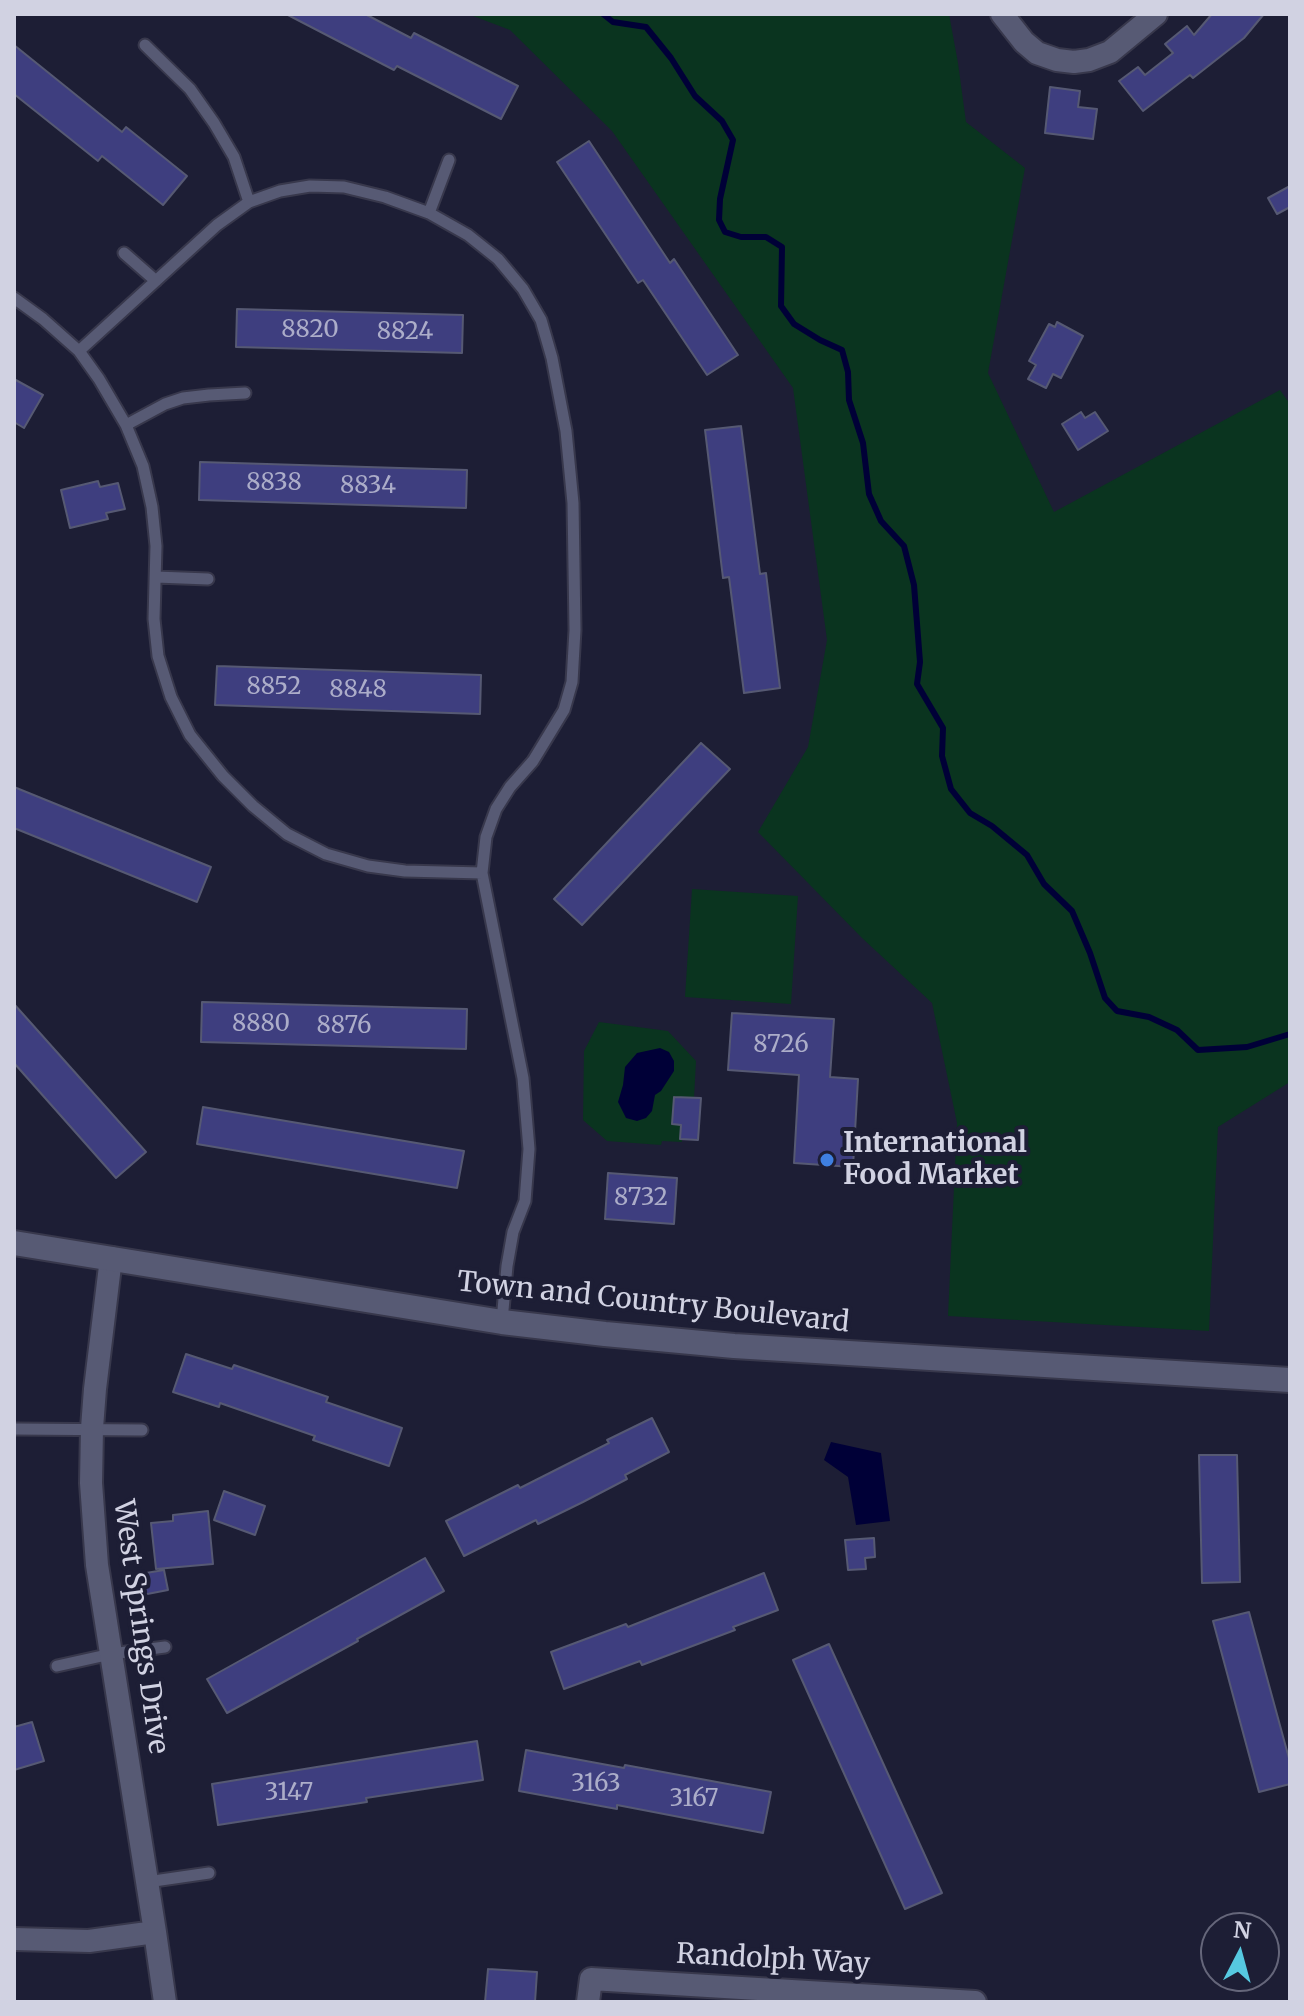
<!DOCTYPE html>
<style>
body{margin:0}
#map{position:relative;width:1304px;height:2016px;overflow:hidden;background:#1d1e35;font-family:Merriweather,serif}
canvas{display:block}
.frame{position:absolute;inset:0;border:16px solid #d1d2e2;pointer-events:none}
.north{position:absolute;left:1200px;top:1912px;width:80px;height:80px;box-sizing:border-box;background:#1d1e35;border:2px solid #65667a;border-radius:50%;rotate:6deg;font-size:22px;font-weight:700;line-height:32px;text-align:center;color:#d1d2e2}
.north::after{content:'';display:block;margin:auto;width:28px;height:36px;background:#56c9e0;clip-path:polygon(50% 0,100% 100%,50% 72%,0 100%)}
</style>
<div id="map">
<canvas width="1304" height="2016"></canvas>
<div class="frame"></div>
<div class="north">N</div>
</div>
<script>
const context = document.querySelector('canvas').getContext('2d');
context.lineJoin = 'round';
function fill(path, color) {
  context.fillStyle = color;
  context.fill(path, 'evenodd');
}
function poly(rows) {
  const path = new Path2D();
  for (const r of rows) {
    path.moveTo(r[0], r[1]);
    for (let i = 2; i < r.length; i += 2) path.lineTo(r[i], r[i + 1]);
  }
  return path;
}
function strokePath(path, color, width, dash) {
  context.strokeStyle = color;
  context.lineWidth = width;
  context.lineCap = dash ? 'butt' : 'round';
  context.setLineDash(dash || []);
  context.stroke(path);
}
function write(font, color, halo, rows, align = 'center') {
  context.font = font + ' Merriweather,serif';
  context.lineWidth = 8;
  context.setLineDash([]);
  context.textBaseline = 'middle';
  context.strokeStyle = halo;
  context.fillStyle = color;
  for (const [text, x, y, turn = 0] of rows) {
    context.save();
    context.translate(x, y);
    context.rotate((+turn || 0) * Math.PI / 180);
    context.textAlign = isNaN(turn) ? turn : align;
    if (halo) context.strokeText(text, 0, 0);
    context.fillText(text, 0, 0);
    context.restore();
  }
}
const green = poly([
 [468,14,949,14,958,63,966,122,1025,168,988,373,1054,512,1280,390,1290,404,1290,1082,1218,1127,1209,1331,948,1316,957,1123,932,1003,862,938,758,832,808,747,827,640,793,388,612,131,510,30],
 [692,889,798,896,791,1004,685,997],
 [599,1022,668,1031,696,1061,694,1098,674,1097,672,1124,681,1125,682,1142,662,1141,661,1145,607,1141,583,1120,584,1051]
]);
const water = poly([
 [660,1048,669,1052,674,1061,674,1071,661,1091,655,1095,652,1111,646,1118,637,1121,626,1118,618,1102,623,1085,625,1067,637,1053],
 [831,1442,881,1453,890,1521,856,1525,848,1477,824,1460]
]);
const stream = poly([
 [603,14,613,22,646,27,671,58,695,96,722,121,733,140,720,199,719,220,725,232,741,237,766,237,782,247,781,306,794,324,820,340,842,350,848,372,849,400,863,443,869,494,881,521,904,546,914,585,920,662,917,684,943,728,942,756,951,789,970,813,992,826,1027,855,1044,884,1072,911,1090,953,1105,998,1117,1011,1149,1017,1177,1030,1198,1050,1247,1047,1290,1034]
]);
const building = poly([
 [286,14,365,14,411,38,414,33,518,86,501,119,397,66,394,70,286,14],
 [1212,14,1264,14,1244,38,1193,78,1190,75,1143,111,1119,81,1138,67,1145,75,1173,53,1165,44,1187,26,1194,35,1212,14],
 [14,45,122,132,126,127,187,176,163,205,102,156,98,161,14,94,14,45],
 [1050,87,1080,91,1078,107,1097,109,1093,139,1045,133,1050,87],
 [589,141,670,263,674,259,738,355,707,375,643,280,638,283,557,162,589,141],
 [1290,186,1290,207,1277,214,1268,198,1290,186],
 [237,309,463,315,462,353,236,347,237,309],
 [1057,322,1083,336,1061,378,1053,374,1046,388,1028,379,1036,365,1029,361,1049,324,1055,327,1057,322],
 [14,379,43,395,24,428,14,422,14,379],
 [1081,412,1085,418,1095,412,1108,431,1078,450,1062,424,1081,412],
 [741,426,760,574,766,573,780,688,744,693,729,577,723,578,705,430,741,426],
 [200,462,467,470,466,508,199,500,200,462],
 [98,481,100,487,118,483,125,509,106,513,108,519,70,528,61,490,98,481],
 [217,666,481,675,480,714,215,705,217,666],
 [701,743,730,769,582,925,554,899,701,743],
 [14,787,211,867,197,902,14,828,14,787],
 [202,1002,467,1009,466,1049,201,1042,202,1002],
 [14,1004,146,1152,116,1178,14,1063,14,1004],
 [732,1013,834,1019,830,1077,858,1079,853,1167,794,1163,799,1075,728,1070,732,1013],
 [674,1097,701,1098,698,1140,680,1139,681,1125,672,1124,674,1097],
 [203,1107,464,1151,457,1188,197,1144,203,1107],
 [608,1173,677,1178,674,1224,605,1219,608,1173],
 [186,1354,232,1369,234,1365,328,1397,326,1402,402,1428,389,1466,313,1440,315,1436,220,1403,219,1407,173,1392,186,1354],
 [652,1418,669,1452,625,1475,627,1479,583,1502,538,1524,536,1520,464,1556,446,1521,518,1485,520,1488,609,1443,607,1440,652,1418],
 [1199,1455,1237,1455,1240,1582,1202,1583,1199,1455],
 [224,1491,265,1506,255,1535,214,1520,224,1491],
 [208,1511,213,1564,156,1569,151,1523,173,1521,173,1515,208,1511],
 [874,1538,875,1557,865,1558,866,1569,848,1570,845,1540,874,1538],
 [425,1558,444,1591,357,1639,358,1641,227,1713,207,1679,425,1558],
 [164,1570,168,1590,137,1596,134,1575,164,1570],
 [764,1573,778,1610,733,1627,735,1630,642,1665,640,1661,564,1689,551,1652,626,1624,628,1627,764,1573],
 [1249,1612,1290,1762,1290,1784,1259,1792,1213,1621,1249,1612],
 [829,1644,942,1893,905,1909,793,1660,829,1644],
 [32,1722,44,1761,14,1770,14,1727,32,1722],
 [477,1741,483,1780,366,1798,367,1802,218,1825,212,1784,477,1741],
 [526,1750,624,1768,625,1765,771,1792,763,1833,617,1805,617,1809,519,1791,526,1750],
 [488,1969,537,1972,535,2002,485,2002,488,1969]
]);
const service = poly([
 [145,45,190,89,214,123,234,157,249,202],
 [429,213,449,160],
 [124,253,156,281],
 [14,298,43,319,79,351,99,379,126,425,143,466,152,507,156,546,154,619,158,656,171,697,190,735,223,776,253,806,287,834,326,854,368,866,405,871,482,873],
 [79,351,217,225,249,202,280,191,310,186,344,187,385,197,429,213,468,235,498,259,523,289,541,320,552,358,566,431,573,503,575,630,572,682,564,710,533,761,510,787,496,809,486,837,482,873,523,1078,529,1149,525,1201,513,1232,507,1266,502,1321],
 [126,425,165,404,183,398,209,395,245,393],
 [156,577,208,579],
 [14,1429,142,1430],
 [57,1666,111,1654,165,1647],
 [147,1882,209,1873]
]);
const minor = poly([
 [1002,14,1024,42,1037,53,1057,60,1074,62,1089,60,1110,52,1156,14],
 [111,1258,95,1389,92,1428,91,1483,97,1565,155,1932,165,2002],
 [14,1939,89,1941,155,1932],
 [588,2002,591,1979,975,2002]
]);
const tertiary = poly([
 [14,1243,502,1322,605,1334,734,1346,1290,1380]
]);
const markers = [
 [827,1160,8,"#3f7fe0"]
];
const numberNames = [
 ["8820",310,330],
 ["8824",405,332],
 ["8838",274,483],
 ["8834",368,486],
 ["8852",274,687],
 ["8848",358,690],
 ["8880",261,1024],
 ["8876",344,1026],
 ["8726",781,1045],
 ["8732",641,1198],
 ["3163",596,1784],
 ["3147",289,1793],
 ["3167",694,1799]
];
const poiNames = [
 ["International",843,1144],
 ["Food Market",843,1176]
];
const streetNames = [
 ["Town and Country Boulevard",653,1303,6],
 ["West Springs Drive",140,1627,82],
 ["Randolph Way",773,1960,3]
];
fill(green, '#0a341f');
fill(water, '#000037');
strokePath(stream, '#000037', 6);
fill(building, '#3e3e7f');
strokePath(building, '#565973', 2);
strokePath(service, '#38384c', 15);
strokePath(minor, '#38384c', 26);
strokePath(tertiary, '#38384c', 28);
strokePath(service, '#575a74', 11);
strokePath(minor, '#575a74', 22);
strokePath(tertiary, '#575a74', 24);
for (const [x, y, r, color] of markers) {
  const dot = new Path2D();
  dot.arc(x, y, r, 0, 2 * Math.PI);
  context.fillStyle = color;
  context.fill(dot);
  strokePath(dot, '#1d1e35', 3);
}
write('24px', '#acadc9', null, numberNames);
write('bold 28px', '#d1d2e2', '#1d1e35', poiNames, 'left');
write('28px', '#d1d2e2', '#1d1e35', streetNames);
</script>
